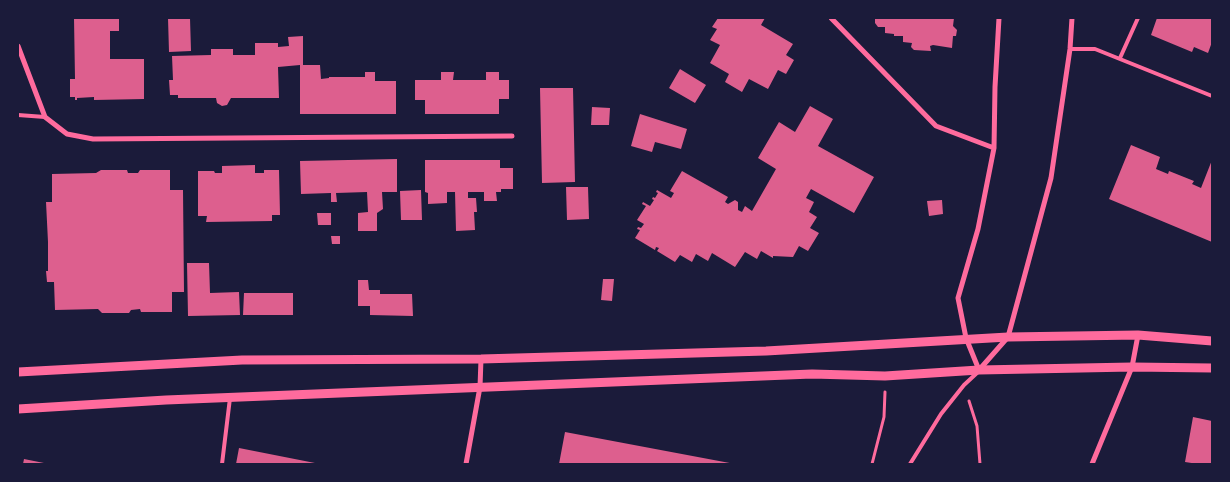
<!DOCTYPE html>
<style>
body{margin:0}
#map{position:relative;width:1230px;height:482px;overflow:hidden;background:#1b1b3a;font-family:Manrope,sans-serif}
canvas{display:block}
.frame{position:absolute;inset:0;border:19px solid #1b1b3a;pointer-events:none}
</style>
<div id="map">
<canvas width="1230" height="482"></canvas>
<div class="frame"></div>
</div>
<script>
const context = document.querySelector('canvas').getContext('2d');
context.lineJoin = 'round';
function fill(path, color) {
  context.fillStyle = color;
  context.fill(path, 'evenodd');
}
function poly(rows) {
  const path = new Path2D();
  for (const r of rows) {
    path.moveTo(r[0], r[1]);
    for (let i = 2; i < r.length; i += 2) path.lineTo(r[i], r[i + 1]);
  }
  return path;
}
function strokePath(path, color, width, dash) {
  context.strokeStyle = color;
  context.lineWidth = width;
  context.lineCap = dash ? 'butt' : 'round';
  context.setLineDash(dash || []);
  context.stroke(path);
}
const building = poly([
 [74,18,119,18,119,31,110,31,110,59,144,59,144,99,94,100,94,97,77,98,77,100,75,100,75,97,70,97,70,79,75,79],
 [168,18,190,18,191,51,169,52],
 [718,18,765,18,761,25,793,44,786,55,794,60,786,74,778,70,768,89,749,79,742,92,725,82,729,74,710,63,720,45,710,40,717,29,712,27],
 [875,18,954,18,953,26,957,30,956,36,953,36,952,48,933,45,930,46,931,51,914,50,911,47,912,43,903,42,903,36,894,36,894,34,885,33,885,27,878,27,875,23],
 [1157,18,1212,18,1212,42,1208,53,1194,47,1192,52,1151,35],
 [303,36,303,65,320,65,321,79,329,78,329,77,365,77,365,72,375,72,375,81,396,81,396,114,300,114,300,65,278,67,279,98,231,98,227,105,222,106,217,103,216,98,178,98,178,95,170,95,169,80,173,80,172,56,211,55,211,49,233,49,233,55,255,55,255,43,278,43,278,47,289,46,288,37],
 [680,69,706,85,695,103,669,88],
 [441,72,454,72,453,80,486,80,486,72,499,72,499,80,509,80,509,99,499,99,499,114,425,114,425,100,415,100,415,80,441,80],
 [540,88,573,88,575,182,542,183],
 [810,106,833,119,818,146,874,177,854,213,811,189,806,198,814,202,809,212,817,217,810,228,819,233,808,251,799,246,793,257,773,256,773,258,761,251,757,259,745,252,735,267,712,253,708,261,696,254,692,262,680,255,675,262,657,251,659,248,656,247,655,250,635,238,640,230,637,229,638,227,641,228,644,224,637,220,646,206,642,204,643,202,650,206,654,200,652,199,653,197,655,198,658,193,656,192,657,190,671,198,674,193,670,191,682,171,728,197,725,202,728,204,735,200,738,202,738,210,742,212,745,206,752,211,776,169,758,158,779,122,795,132],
 [592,107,610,108,609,125,591,125],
 [640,114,687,129,681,149,655,142,652,152,631,146],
 [1131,145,1160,157,1156,169,1168,174,1169,171,1194,181,1192,184,1201,188,1212,160,1212,242,1109,199],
 [397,159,397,192,382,192,383,209,377,213,377,231,358,231,358,213,368,212,367,192,336,193,337,202,331,202,331,193,301,194,300,161],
 [425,160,500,160,500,168,513,168,513,189,501,189,501,192,496,192,497,201,484,201,484,192,468,192,468,198,476,198,477,212,474,212,475,230,456,231,455,192,447,192,447,203,428,204,428,193,425,192],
 [255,165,255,173,264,173,264,170,279,170,280,215,272,215,272,221,206,222,207,216,198,216,198,171,214,171,215,173,222,173,222,166],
 [101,170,127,170,128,173,138,173,140,170,170,170,170,190,183,190,184,292,172,292,172,312,141,312,140,309,131,310,129,313,102,313,98,309,55,310,54,282,47,282,46,271,48,271,48,242,46,202,52,202,52,174,96,173],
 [566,187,588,187,589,219,567,220],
 [421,190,422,220,401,220,400,191],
 [942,200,943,214,929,216,927,201],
 [317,213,331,213,331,225,318,225],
 [331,236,340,236,340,244,332,244],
 [187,263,209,263,210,293,239,292,240,315,188,316],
 [603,279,614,279,612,301,601,300],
 [358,280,368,280,369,290,380,290,380,294,412,294,413,316,370,315,370,306,358,306],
 [244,293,293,293,293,315,243,315],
 [1193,417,1212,421,1212,464,1198,464,1185,462],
 [565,432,735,464,559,464],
 [239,448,320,464,236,464],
 [24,459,49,464,23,464]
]);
const path = poly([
 [969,401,977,426,980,464],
 [872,464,884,417,885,392]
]);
const service = poly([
 [1070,49,1095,49,1212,96],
 [1120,58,1138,18],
 [18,115,45,117],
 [222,464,230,398],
 [910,464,941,414,964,385,978,372]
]);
const minor = poly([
 [831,18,936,126,994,148],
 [999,18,995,87,994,148,978,229,958,298,966,338,979,370,1008,337,1051,178,1070,49,1072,18],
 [18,46,45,117,67,134,93,139,512,136],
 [466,464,480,387,481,359],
 [1092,464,1132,367,1138,335]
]);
const tertiary = poly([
 [18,372,242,360,481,359,766,351,1008,337,1138,335,1212,341],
 [18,409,166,400,812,374,885,376,979,370,1132,367,1212,368]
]);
fill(building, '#dd5f8e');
strokePath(path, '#ff6b9d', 3);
strokePath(service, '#ff6b9d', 4);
strokePath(minor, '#ff6b9d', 5);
strokePath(tertiary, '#ff6b9d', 9);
</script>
